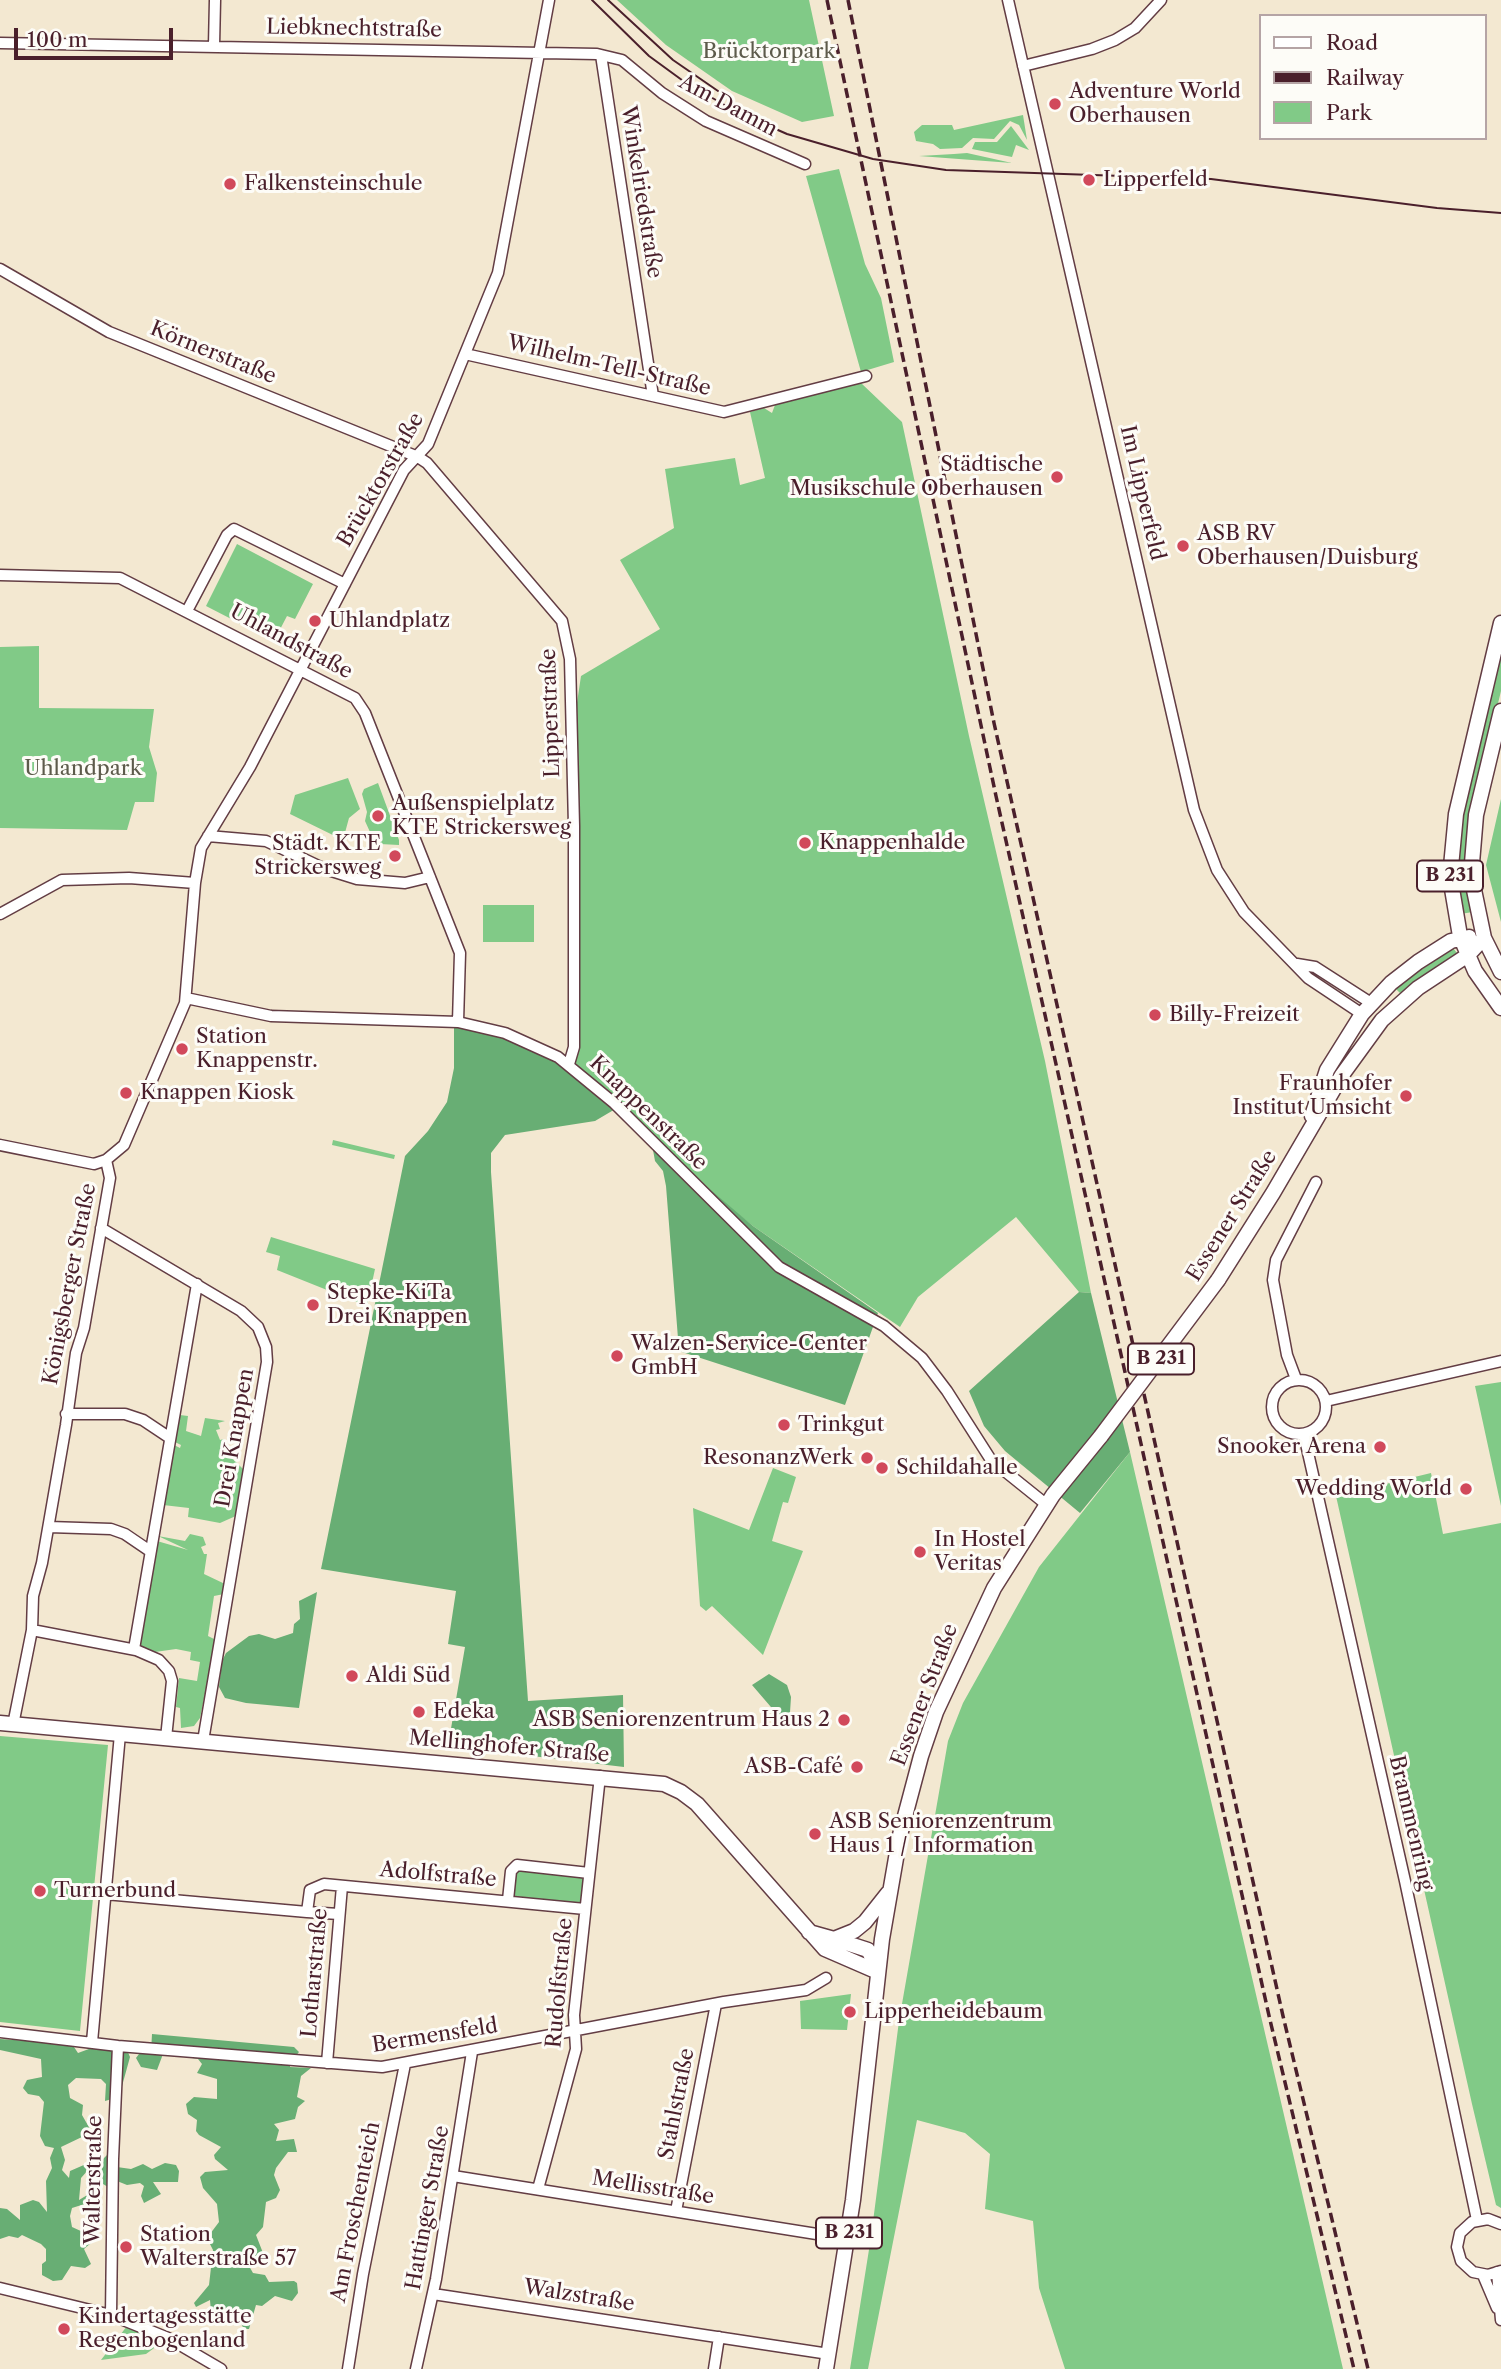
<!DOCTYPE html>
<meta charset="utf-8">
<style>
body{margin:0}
#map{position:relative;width:1501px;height:2369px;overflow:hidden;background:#f3e8d1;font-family:"Libre Caslon Text",serif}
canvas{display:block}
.legend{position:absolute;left:1259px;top:14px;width:228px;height:126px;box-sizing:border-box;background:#fdfcf7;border:2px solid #b5a4a5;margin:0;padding:9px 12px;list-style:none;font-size:21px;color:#4a1f2b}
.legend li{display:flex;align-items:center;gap:14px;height:35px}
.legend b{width:35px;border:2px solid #b5a4a5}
.scale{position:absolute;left:14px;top:28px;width:159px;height:32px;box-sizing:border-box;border:4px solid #4a1f2b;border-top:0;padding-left:9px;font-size:21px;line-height:24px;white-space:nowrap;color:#4a1f2b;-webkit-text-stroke:5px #fdfcf7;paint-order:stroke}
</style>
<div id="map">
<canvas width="1501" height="2369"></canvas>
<ul class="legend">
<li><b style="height:9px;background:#fff"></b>Road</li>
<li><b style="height:9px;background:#4a1f2b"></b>Railway</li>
<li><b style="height:19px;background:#81ca87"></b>Park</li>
</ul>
<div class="scale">100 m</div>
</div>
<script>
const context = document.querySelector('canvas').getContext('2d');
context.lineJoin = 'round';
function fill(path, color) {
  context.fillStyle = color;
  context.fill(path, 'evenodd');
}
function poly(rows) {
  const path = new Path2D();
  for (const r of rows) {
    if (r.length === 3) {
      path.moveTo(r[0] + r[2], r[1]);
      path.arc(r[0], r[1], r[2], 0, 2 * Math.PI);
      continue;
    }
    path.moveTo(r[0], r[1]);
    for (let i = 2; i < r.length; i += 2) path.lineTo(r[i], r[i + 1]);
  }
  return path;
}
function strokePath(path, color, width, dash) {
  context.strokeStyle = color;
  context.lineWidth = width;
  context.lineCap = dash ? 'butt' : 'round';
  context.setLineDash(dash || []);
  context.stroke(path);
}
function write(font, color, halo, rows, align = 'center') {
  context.font = font + ' "Libre Caslon Text",serif';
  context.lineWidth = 6;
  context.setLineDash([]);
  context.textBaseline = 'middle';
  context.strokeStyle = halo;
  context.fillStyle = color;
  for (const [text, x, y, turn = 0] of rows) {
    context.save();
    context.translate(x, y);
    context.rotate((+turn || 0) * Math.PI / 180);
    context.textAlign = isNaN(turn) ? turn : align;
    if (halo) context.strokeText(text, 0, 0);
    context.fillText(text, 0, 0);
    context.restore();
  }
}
const green = poly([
 [617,0,809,0,834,116,802,122,732,91,666,45],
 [1023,115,1027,140,1019,125,1010,121,994,139,973,138,962,148,940,149,933,144,916,141,914,132,922,125,952,125,954,130],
 [1011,126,1029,150,1016,145,1012,157,972,149,975,142,997,142],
 [967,153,1012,163,919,156,954,154],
 [839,169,865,264,881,298,894,362,861,372,806,176],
 [861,383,902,422,969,736,1045,1061,1091,1293,1079,1292,1016,1217,918,1297,900,1327,753,1226,700,1184,570,1064,571,743,581,676,660,629,620,560,674,528,665,469,735,458,740,485,765,478,750,412,764,408,772,413,775,405],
 [237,544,313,584,295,619,287,616,274,641,206,606],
 [39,646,39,708,154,709,149,747,157,773,154,802,135,802,127,830,0,828,0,647],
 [1501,649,1501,691,1476,794,1473,912,1460,914,1456,880,1461,817],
 [348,778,360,809,349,818,343,840,290,814,295,795],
 [378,783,399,840,399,845,380,844,381,833,370,832,365,821,367,812,362,794,364,789],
 [1501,799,1501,922,1486,865],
 [483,905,534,905,534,942,483,942],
 [1453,948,1457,953,1400,993,1395,988],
 [333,1140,395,1155,394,1159,332,1145],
 [271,1237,375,1269,367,1306,277,1270,280,1256,266,1252],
 [1501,1382,1501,1506,1475,1386],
 [180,1415,188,1416,186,1431,201,1436,205,1418,225,1421,218,1423,220,1429,216,1430,220,1440,224,1439,229,1455,245,1471,238,1515,220,1523,188,1517,189,1508,163,1505,174,1445,180,1448,181,1445,175,1442],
 [1130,1452,1343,2369,1065,2369,1039,2288,1033,2221,985,2209,990,2154,965,2133,917,2120,868,2369,850,2369,871,2237,899,2021,948,1741,963,1703,1039,1567],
 [773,1468,796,1477,788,1503,783,1502,772,1541,803,1551,763,1655,712,1606,706,1611,700,1606,693,1508,749,1530],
 [1431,1473,1443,1534,1501,1523,1501,2208,1496,2205,1472,2104,1336,1496],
 [190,1534,203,1537,206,1545,201,1547,204,1554,207,1554,204,1574,225,1584,224,1594,214,1596,208,1636,216,1640,200,1718,194,1726,181,1728,180,1708,176,1707,179,1678,197,1681,200,1662,190,1660,191,1652,176,1649,155,1652,138,1646,157,1541,188,1550,158,1536,185,1541],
 [0,1736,108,1745,80,2031,0,2022],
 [512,1868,589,1873,585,1909,508,1900],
 [851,1994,847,2030,801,2029,800,2001],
 [127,2326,159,2340,157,2346,146,2354,101,2360]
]);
const forest = poly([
 [454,1024,539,1046,617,1108,595,1121,505,1135,491,1153,491,1172,528,1701,623,1695,624,1767,448,1746,465,1647,448,1644,456,1591,321,1569,405,1156,428,1131,447,1102,454,1068],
 [651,1139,753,1226,878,1313,845,1405,679,1351,666,1186,663,1171,655,1161],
 [1079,1292,1091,1293,1130,1452,1080,1513,1005,1451,984,1426,969,1391],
 [317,1592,299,1708,246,1703,225,1698,219,1687,222,1661,226,1653,249,1636,259,1634,275,1639,293,1633,294,1624,300,1619,299,1601],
 [769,1674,787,1685,791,1697,789,1728,752,1685],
 [152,2034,294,2047,299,2052,290,2063,290,2067,311,2068,301,2076,297,2097,305,2101,298,2107,295,2119,274,2124,279,2130,276,2141,294,2139,297,2152,288,2152,276,2168,274,2175,280,2190,276,2198,266,2202,263,2227,256,2235,263,2253,249,2266,253,2273,265,2275,269,2282,294,2281,297,2283,298,2293,292,2301,275,2296,262,2306,256,2305,249,2329,244,2329,235,2313,211,2312,210,2300,196,2307,194,2303,209,2285,213,2250,207,2238,219,2222,217,2204,203,2188,200,2177,205,2172,228,2170,215,2159,214,2155,221,2147,199,2135,196,2131,197,2120,188,2114,186,2104,194,2097,217,2099,217,2079,197,2073,202,2064,198,2059,169,2054,163,2054,157,2070,141,2067,136,2058,139,2054,151,2052],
 [0,2039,72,2044,78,2053,97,2046,127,2050,130,2057,119,2097,105,2101,106,2084,101,2079,76,2078,68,2085,70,2098,83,2105,82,2115,90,2129,84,2136,61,2147,65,2160,62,2170,69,2178,70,2171,93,2161,98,2164,108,2154,117,2167,131,2169,143,2164,152,2169,165,2163,176,2165,179,2171,178,2182,153,2182,161,2194,144,2203,141,2196,144,2186,140,2183,127,2185,117,2181,108,2187,98,2181,94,2167,89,2169,81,2178,79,2200,89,2194,93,2195,94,2201,72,2208,70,2216,72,2227,83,2232,91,2243,84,2249,91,2264,85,2268,71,2266,62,2280,53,2281,42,2275,42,2264,46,2261,46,2249,41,2244,22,2235,18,2238,9,2236,0,2239,0,2208,7,2209,20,2220,20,2205,33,2200,39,2202,47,2212,46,2181,52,2168,50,2158,54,2148,45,2146,40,2136,44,2102,39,2096,28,2094,23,2088,27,2080,42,2077,41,2059,0,2050]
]);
const minor = poly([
 [1008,0,1194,810,1217,870,1244,912,1308,978,1362,1014],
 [0,43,597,54,622,60,662,93,706,121,805,164],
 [214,46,215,0],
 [601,55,653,396],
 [1023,66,1092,49,1115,40,1135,28,1161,0],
 [0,269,109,332,418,457,427,463,562,621,570,659,574,826,574,1047,569,1064],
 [465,354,724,412,866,376],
 [0,575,120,578,355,698,365,713,460,953,458,1022],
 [187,611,227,535,234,529,345,584],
 [208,836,266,841,325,869,357,879,405,883,430,877],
 [0,914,62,880,129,878,195,883],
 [1297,964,1315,967,1371,1003],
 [186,998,271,1016,458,1022,505,1033,558,1057,614,1103,779,1267,884,1326,922,1358,947,1391,991,1460,1047,1505],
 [0,1145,94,1164,106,1160,124,1145,185,1003,195,883,201,848,250,767,404,470,428,444,498,273,549,0],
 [101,1228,241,1311,258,1327,266,1347,267,1362,203,1741],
 [1296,1379,1287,1355,1273,1280,1276,1260,1316,1182],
 [1299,1407,27],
 [1326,1401,1501,1361],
 [66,1414,125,1414,143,1420,170,1438],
 [1304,1435,1405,1881,1477,2220],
 [49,1527,111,1529,125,1534,150,1551],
 [32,1630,136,1650,159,1660,169,1671,172,1681,166,1738],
 [134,1649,197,1284],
 [13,1725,32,1630,33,1596,42,1563,66,1425,76,1353,84,1328,110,1178,106,1160],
 [105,1894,307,1912,310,1890,324,1884,585,1909],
 [508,1900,511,1871,517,1865,589,1873],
 [307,1912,339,1914],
 [0,2032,118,2046,382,2067,724,2002,806,1990,826,1978],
 [92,2042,120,1734],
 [327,2063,342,1886],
 [453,2176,848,2239],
 [538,2189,576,2049,574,2015,600,1776],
 [676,2211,716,2004],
 [1501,2224,1488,2219,1472,2222,1460,2233,1457,2247,1461,2261,1473,2272,1488,2275,1501,2271],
 [1497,2272,1501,2320],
 [1483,2275,1497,2308],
 [0,2288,111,2315,168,2338,221,2369],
 [433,2294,829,2354],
 [111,2315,113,2159,118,2046],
 [348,2369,363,2274,405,2064],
 [416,2369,436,2279,472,2052],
 [714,2369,719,2337]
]);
const major = poly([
 [1501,623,1456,814,1450,877,1460,936,1475,971,1501,1008],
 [1501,711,1476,815,1472,863,1473,885,1484,938,1501,972],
 [1312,1116,1327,1070,1362,1014,1391,983,1418,962,1451,941,1469,937],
 [1218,1280,1273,1193,1342,1075,1382,1020,1418,988,1468,955,1484,938],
 [0,1723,664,1784,681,1792,697,1804,825,1949,878,1972],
 [809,1932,834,1939,854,1931,865,1922,888,1893],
 [834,1939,868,1950,877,1967],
 [826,2369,853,2200,882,1939,900,1835,921,1756,936,1712,994,1588,1053,1495,1101,1436]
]);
const tram = poly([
 [592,0,649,56,686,83,737,112,787,134,873,159,946,170,1211,179,1437,208,1501,213],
 [608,0,673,60,718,91]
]);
const rail = poly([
 [827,0,996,796,1270,2020,1354,2369],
 [848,0,994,723,1283,2016,1368,2369]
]);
const majorBridge = poly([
 [1101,1436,1218,1280]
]);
const markers = [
 [1055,104,7,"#d1495b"],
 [1089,180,7,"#d1495b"],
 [230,184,7,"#d1495b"],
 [1057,477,7,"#d1495b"],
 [1183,546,7,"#d1495b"],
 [315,621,7,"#d1495b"],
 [378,816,7,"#d1495b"],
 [805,843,7,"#d1495b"],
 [395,856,7,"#d1495b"],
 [1155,1015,7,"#d1495b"],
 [182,1049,7,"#d1495b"],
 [126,1093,7,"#d1495b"],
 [1406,1096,7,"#d1495b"],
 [313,1305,7,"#d1495b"],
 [617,1356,7,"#d1495b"],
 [784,1425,7,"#d1495b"],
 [1380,1447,7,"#d1495b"],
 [867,1458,7,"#d1495b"],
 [882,1468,7,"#d1495b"],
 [1466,1489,7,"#d1495b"],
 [920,1552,7,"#d1495b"],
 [352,1676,7,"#d1495b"],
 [419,1712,7,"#d1495b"],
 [844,1720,7,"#d1495b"],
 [857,1767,7,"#d1495b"],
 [815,1834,7,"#d1495b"],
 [40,1891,7,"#d1495b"],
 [850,2012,7,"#d1495b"],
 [126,2247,7,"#d1495b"],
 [64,2329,7,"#d1495b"]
];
const shields = [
 [1450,876,66],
 [1161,1359,66],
 [849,2233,66]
];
const shieldNames = [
 ["B 231",1450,876],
 ["B 231",1161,1359],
 ["B 231",849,2233]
];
const streetNames = [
 ["Liebknechtstraße",354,29,1],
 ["Am Damm",728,106,28],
 ["Winkelriedstraße",641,192,81],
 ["Körnerstraße",213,353,22],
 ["Wilhelm-Tell-Straße",609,366,13],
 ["Brücktorstraße",381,480,-60],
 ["Im Lipperfeld",1142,493,77],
 ["Uhlandstraße",291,642,28],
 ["Lipperstraße",551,713,-92],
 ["Knappenstraße",648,1113,44],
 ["Essener Straße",1232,1216,-58],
 ["Königsberger Straße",70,1284,-79],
 ["Drei Knappen",235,1438,-80],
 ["Essener Straße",925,1695,-69],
 ["Mellinghofer Straße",509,1747,5],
 ["Brammenring",1411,1823,77],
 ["Adolfstraße",438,1875,5],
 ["Lotharstraße",315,1973,-85],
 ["Rudolfstraße",560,1983,-85],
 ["Bermensfeld",435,2036,-9],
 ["Stahlstraße",677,2104,-79],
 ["Walterstraße",94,2180,-89],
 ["Mellisstraße",653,2188,9],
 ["Hattinger Straße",428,2208,-80],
 ["Am Froschenteich",356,2212,-79],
 ["Walzstraße",579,2296,9]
];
const parkNames = [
 ["Brücktorpark",769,52],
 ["Uhlandpark",83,769]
];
const poiNames = [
 ["Adventure World",1069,92],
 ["Oberhausen",1069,116],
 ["Lipperfeld",1103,180],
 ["Falkensteinschule",244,184],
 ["Städtische",1043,465,"right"],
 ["Musikschule Oberhausen",1043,489,"right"],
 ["ASB RV",1197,534],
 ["Oberhausen/Duisburg",1197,558],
 ["Uhlandplatz",329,621],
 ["Außenspielplatz",392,804],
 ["KTE Strickersweg",392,828],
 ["Knappenhalde",819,843],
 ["Städt. KTE",381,844,"right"],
 ["Strickersweg",381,868,"right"],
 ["Billy-Freizeit",1169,1015],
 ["Station",196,1037],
 ["Knappenstr.",196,1061],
 ["Fraunhofer",1392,1084,"right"],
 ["Institut Umsicht",1392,1108,"right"],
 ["Knappen Kiosk",140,1093],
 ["Stepke-KiTa",327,1293],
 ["Drei Knappen",327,1317],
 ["Walzen-Service-Center",631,1344],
 ["GmbH",631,1368],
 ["Trinkgut",798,1425],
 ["Snooker Arena",1366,1447,"right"],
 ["ResonanzWerk",853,1458,"right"],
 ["Schildahalle",896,1468],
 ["Wedding World",1452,1489,"right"],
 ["In Hostel",934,1540],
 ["Veritas",934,1564],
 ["Aldi Süd",366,1676],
 ["Edeka",433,1712],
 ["ASB Seniorenzentrum Haus 2",830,1720,"right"],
 ["ASB-Café",843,1767,"right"],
 ["ASB Seniorenzentrum",829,1822],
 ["Haus 1 / Information",829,1846],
 ["Turnerbund",54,1891],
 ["Lipperheidebaum",864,2012],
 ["Station",140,2235],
 ["Walterstraße 57",140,2259],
 ["Kindertagesstätte",78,2317],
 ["Regenbogenland",78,2341]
];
fill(green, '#81ca87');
fill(forest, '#68ae74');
strokePath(minor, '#633d44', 13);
strokePath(major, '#633d44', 17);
strokePath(minor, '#fff', 10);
strokePath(major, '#fff', 14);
strokePath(tram, '#4a1f2b', 2);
strokePath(rail, '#4a1f2b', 3.5, [10, 5]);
strokePath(majorBridge, '#633d44', 17, []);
strokePath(majorBridge, '#fff', 14);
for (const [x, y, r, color] of markers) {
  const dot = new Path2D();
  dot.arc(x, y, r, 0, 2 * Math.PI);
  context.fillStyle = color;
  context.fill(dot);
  strokePath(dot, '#fdfcf7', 2.5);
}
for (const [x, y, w] of shields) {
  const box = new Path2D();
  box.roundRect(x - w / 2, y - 15.5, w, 31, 5);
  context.fillStyle = '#fdfcf7';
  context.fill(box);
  strokePath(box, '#4a1f2b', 2);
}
write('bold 19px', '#4a1f2b', null, shieldNames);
write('21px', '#4a1f2b', '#fdfcf7', streetNames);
write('21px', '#5d5b4b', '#fdfcf7', parkNames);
write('21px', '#4a1f2b', '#fdfcf7', poiNames, 'left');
</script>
